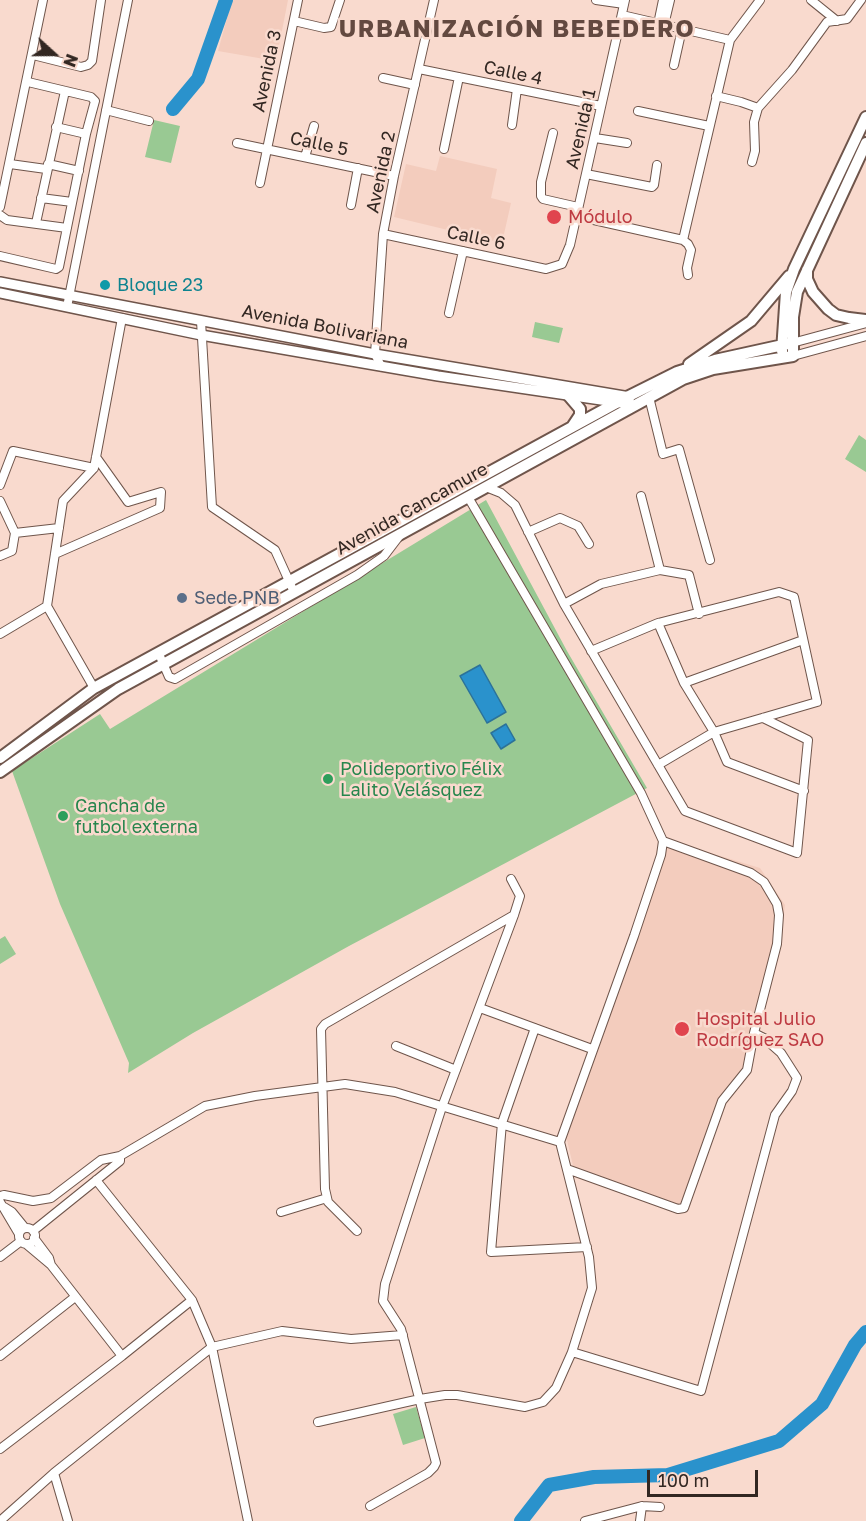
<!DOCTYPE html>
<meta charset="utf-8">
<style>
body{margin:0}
#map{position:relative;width:866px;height:1521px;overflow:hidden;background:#f9dace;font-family:"Golos Text",sans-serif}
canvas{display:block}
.north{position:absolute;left:24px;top:24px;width:60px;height:60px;-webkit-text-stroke:4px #f9dace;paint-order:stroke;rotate:111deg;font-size:16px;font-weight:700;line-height:24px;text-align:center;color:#322722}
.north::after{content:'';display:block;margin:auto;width:21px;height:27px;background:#322722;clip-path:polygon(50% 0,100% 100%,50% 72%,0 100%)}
.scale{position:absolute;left:647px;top:1470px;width:111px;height:27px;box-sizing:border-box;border:3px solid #322722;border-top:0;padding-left:8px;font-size:18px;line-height:21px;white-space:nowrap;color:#322722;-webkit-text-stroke:4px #f9dace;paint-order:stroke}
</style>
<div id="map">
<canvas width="866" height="1521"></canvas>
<div class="north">N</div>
<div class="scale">100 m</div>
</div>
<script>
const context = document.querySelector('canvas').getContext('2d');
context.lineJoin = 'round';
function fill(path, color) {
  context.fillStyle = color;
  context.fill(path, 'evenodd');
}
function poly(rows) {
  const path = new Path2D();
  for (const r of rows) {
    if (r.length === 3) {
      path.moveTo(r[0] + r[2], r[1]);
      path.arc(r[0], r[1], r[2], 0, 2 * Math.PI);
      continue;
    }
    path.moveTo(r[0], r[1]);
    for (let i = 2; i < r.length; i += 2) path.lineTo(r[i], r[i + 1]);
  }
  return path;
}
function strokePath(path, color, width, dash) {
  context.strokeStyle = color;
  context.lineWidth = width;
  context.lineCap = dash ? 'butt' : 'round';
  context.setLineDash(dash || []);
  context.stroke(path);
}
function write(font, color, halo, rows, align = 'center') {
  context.font = font + ' "Golos Text",sans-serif';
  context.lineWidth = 5;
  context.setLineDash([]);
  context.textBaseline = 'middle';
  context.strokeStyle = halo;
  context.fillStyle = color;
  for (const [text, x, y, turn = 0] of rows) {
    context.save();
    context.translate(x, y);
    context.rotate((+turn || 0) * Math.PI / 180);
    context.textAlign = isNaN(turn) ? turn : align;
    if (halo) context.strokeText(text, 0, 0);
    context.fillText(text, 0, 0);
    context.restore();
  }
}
const built = poly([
 [232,0,288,0,276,61,218,51],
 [440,156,497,169,491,198,511,203,502,243,394,217,406,164,436,171],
 [668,840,760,868,785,905,779,954,750,1070,727,1098,688,1211,575,1174,566,1136]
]);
const green = poly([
 [154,120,180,126,171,163,145,157],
 [535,322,563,328,559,343,532,337],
 [859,435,866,440,866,472,845,459],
 [486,500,567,651,647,788,349,946,193,1033,128,1073,129,1063,60,904,12,771,100,714,110,729],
 [5,936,16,954,0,964,0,939],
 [416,1407,425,1438,403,1445,393,1414]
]);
const water = poly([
 [480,665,506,712,487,723,460,676,480,665],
 [506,724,515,740,501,749,491,733,506,724]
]);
const river = poly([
 [173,109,198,79,226,0],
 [521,1521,549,1485,594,1477,668,1475,779,1441,822,1404,855,1345,866,1332]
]);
const minor = poly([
 [596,0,624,4],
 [811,0,837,21],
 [622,15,730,40],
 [294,21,324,28,331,27,340,0],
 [658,24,663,0],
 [664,25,670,0],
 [33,55,81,67,88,65,92,61,101,0],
 [674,65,682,29],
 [419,69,601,106],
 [383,78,415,85],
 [716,96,741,102,758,108,792,70,827,22,847,19,861,0],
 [106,110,149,121],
 [638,111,709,126],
 [512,125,517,89],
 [56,127,86,134],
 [553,133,541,182,541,196,543,199,578,207],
 [595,138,627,143],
 [237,143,394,176],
 [444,149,459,77],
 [305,157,314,126],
 [752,162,755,151,754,122,758,108],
 [10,164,46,169],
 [48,164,79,171],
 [586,174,652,187,654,185,657,165],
 [260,183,298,0],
 [41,198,72,202],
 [351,205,358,168],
 [0,207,43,0],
 [0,215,7,220,67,228],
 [576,216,683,240,688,244,691,250,687,268,688,275],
 [36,223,65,91],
 [383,234,546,269,562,264,570,245,625,0],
 [683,240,730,40,760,0],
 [0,256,56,269,59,267,86,134,95,101,91,97,28,82],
 [67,307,128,0],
 [449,313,463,251],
 [201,321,212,507,275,550,294,592],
 [792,343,866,323],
 [793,356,866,336],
 [381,366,375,354,383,234,394,176,434,0],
 [649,397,663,454,679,449,710,560],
 [0,485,13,451,94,468],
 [486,487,501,493,515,505,564,604,685,811,797,853,808,740,763,718],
 [641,496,660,570],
 [0,501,15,533,12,551,0,556],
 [528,532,560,518,578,526,589,544],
 [15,533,59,528],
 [55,554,160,508,161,492,128,502,96,457],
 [564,604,601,584,660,570,689,575,699,614],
 [658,623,684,683,714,732,727,762,804,791],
 [0,634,47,606],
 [591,651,658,623,779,592,794,597,817,702,714,732,658,765],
 [159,654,169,677,175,679,357,575,384,556,400,535],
 [684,683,803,640],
 [94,688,47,606,63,501,94,468,122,318],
 [480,1008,592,1049],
 [535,1028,502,1123,491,1252,587,1247],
 [396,1046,456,1070],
 [567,1169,678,1209,684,1208,722,1101,747,1070,754,1033,777,944,779,915,777,904,764,882,751,873,663,841],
 [96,1180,192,1300,212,1347,248,1521],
 [0,1196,4,1195,33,1201,51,1198,101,1160,120,1156,205,1106,255,1096,345,1084,395,1092,560,1142],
 [0,1202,19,1234],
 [4,1207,12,1212,25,1228],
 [281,1212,327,1198],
 [27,1236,8],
 [33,1231,120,1161,120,1156],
 [357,1231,328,1202,325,1189,321,1029,325,1024,514,915],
 [34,1238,49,1258,51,1265,122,1356],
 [26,1244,51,1265],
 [0,1257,21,1241],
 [572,1352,701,1391,775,1115,792,1091,797,1078,781,1053,764,1038,754,1033],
 [0,1356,75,1297],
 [318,1422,420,1399,445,1395,457,1395,525,1407,543,1402,556,1388,572,1352,592,1288,589,1257,560,1142,634,936,661,855,663,841,641,793,468,497],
 [0,1449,122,1356,192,1300],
 [54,1473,68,1521],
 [370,1506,428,1473,434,1467,436,1463,401,1329,383,1301,385,1284,442,1107,514,915,520,896,511,879],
 [0,1521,54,1473,212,1347,282,1331,351,1339,403,1335],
 [585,1521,642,1506,660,1507],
 [640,1521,642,1506]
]);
const tertiary = poly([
 [0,282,375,354,630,397],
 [0,293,201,335,438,376,635,405]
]);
const secondary = poly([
 [807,270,807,279,813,292,828,309,836,315,849,318,866,320],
 [782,351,786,292,794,269,866,117],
 [689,364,751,321,789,276],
 [568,395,580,409,580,415,572,427],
 [0,758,94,688,629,396,677,372,715,360,792,343],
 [0,772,118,689,683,379,713,369,793,356,793,317,797,292,866,143]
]);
const markers = [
 [554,217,8,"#e0444e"],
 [105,285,6,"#0f9aa8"],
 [182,598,6,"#5c6f8a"],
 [328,779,6,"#2e9e5b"],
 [63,816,6,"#2e9e5b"],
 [682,1029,8,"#e0444e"]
];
const streetNames = [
 ["Avenida 3",267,71,-78],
 ["Calle 4",513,73,12],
 ["Avenida 1",581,129,-77],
 ["Calle 5",319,144,12],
 ["Avenida 2",381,172,-78],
 ["Calle 6",476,238,12],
 ["Avenida Bolivariana",325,327,11],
 ["Avenida Cancamure",412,509,-29]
];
const healthNames = [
 ["Módulo",568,217],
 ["Hospital Julio",696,1019],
 ["Rodríguez SAO",696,1040]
];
const cultureNames = [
 ["Bloque 23",117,285]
];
const serviceNames = [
 ["Sede PNB",194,598]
];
const leisureNames = [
 ["Polideportivo Félix",340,769],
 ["Lalito Velásquez",340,790],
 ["Cancha de",75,806],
 ["futbol externa",75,827]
];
const districtNames = [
 ["URBANIZACIÓN BEBEDERO",517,29]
];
fill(built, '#f3ccbd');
fill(green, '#99c993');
fill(water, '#2a92cc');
strokePath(water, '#2c7299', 1.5);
strokePath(river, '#2a92cc', 14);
strokePath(minor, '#6f554b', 10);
strokePath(tertiary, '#6f554b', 12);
strokePath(secondary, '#6f554b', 14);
strokePath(minor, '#fff', 8);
strokePath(tertiary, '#fff', 9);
strokePath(secondary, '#fff', 10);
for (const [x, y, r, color] of markers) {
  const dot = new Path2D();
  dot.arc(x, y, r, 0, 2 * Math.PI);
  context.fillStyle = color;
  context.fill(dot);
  strokePath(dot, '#f9dace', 2);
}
write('18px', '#322722', '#f9dace', streetNames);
write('18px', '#be3a42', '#f9dace', healthNames, 'left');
write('18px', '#0d838f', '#f9dace', cultureNames, 'left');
write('18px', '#4e5e75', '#f9dace', serviceNames, 'left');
write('18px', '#27864d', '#f9dace', leisureNames, 'left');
context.letterSpacing = '1.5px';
write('bold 24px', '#634940', '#f9dace', districtNames);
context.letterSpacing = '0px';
</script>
